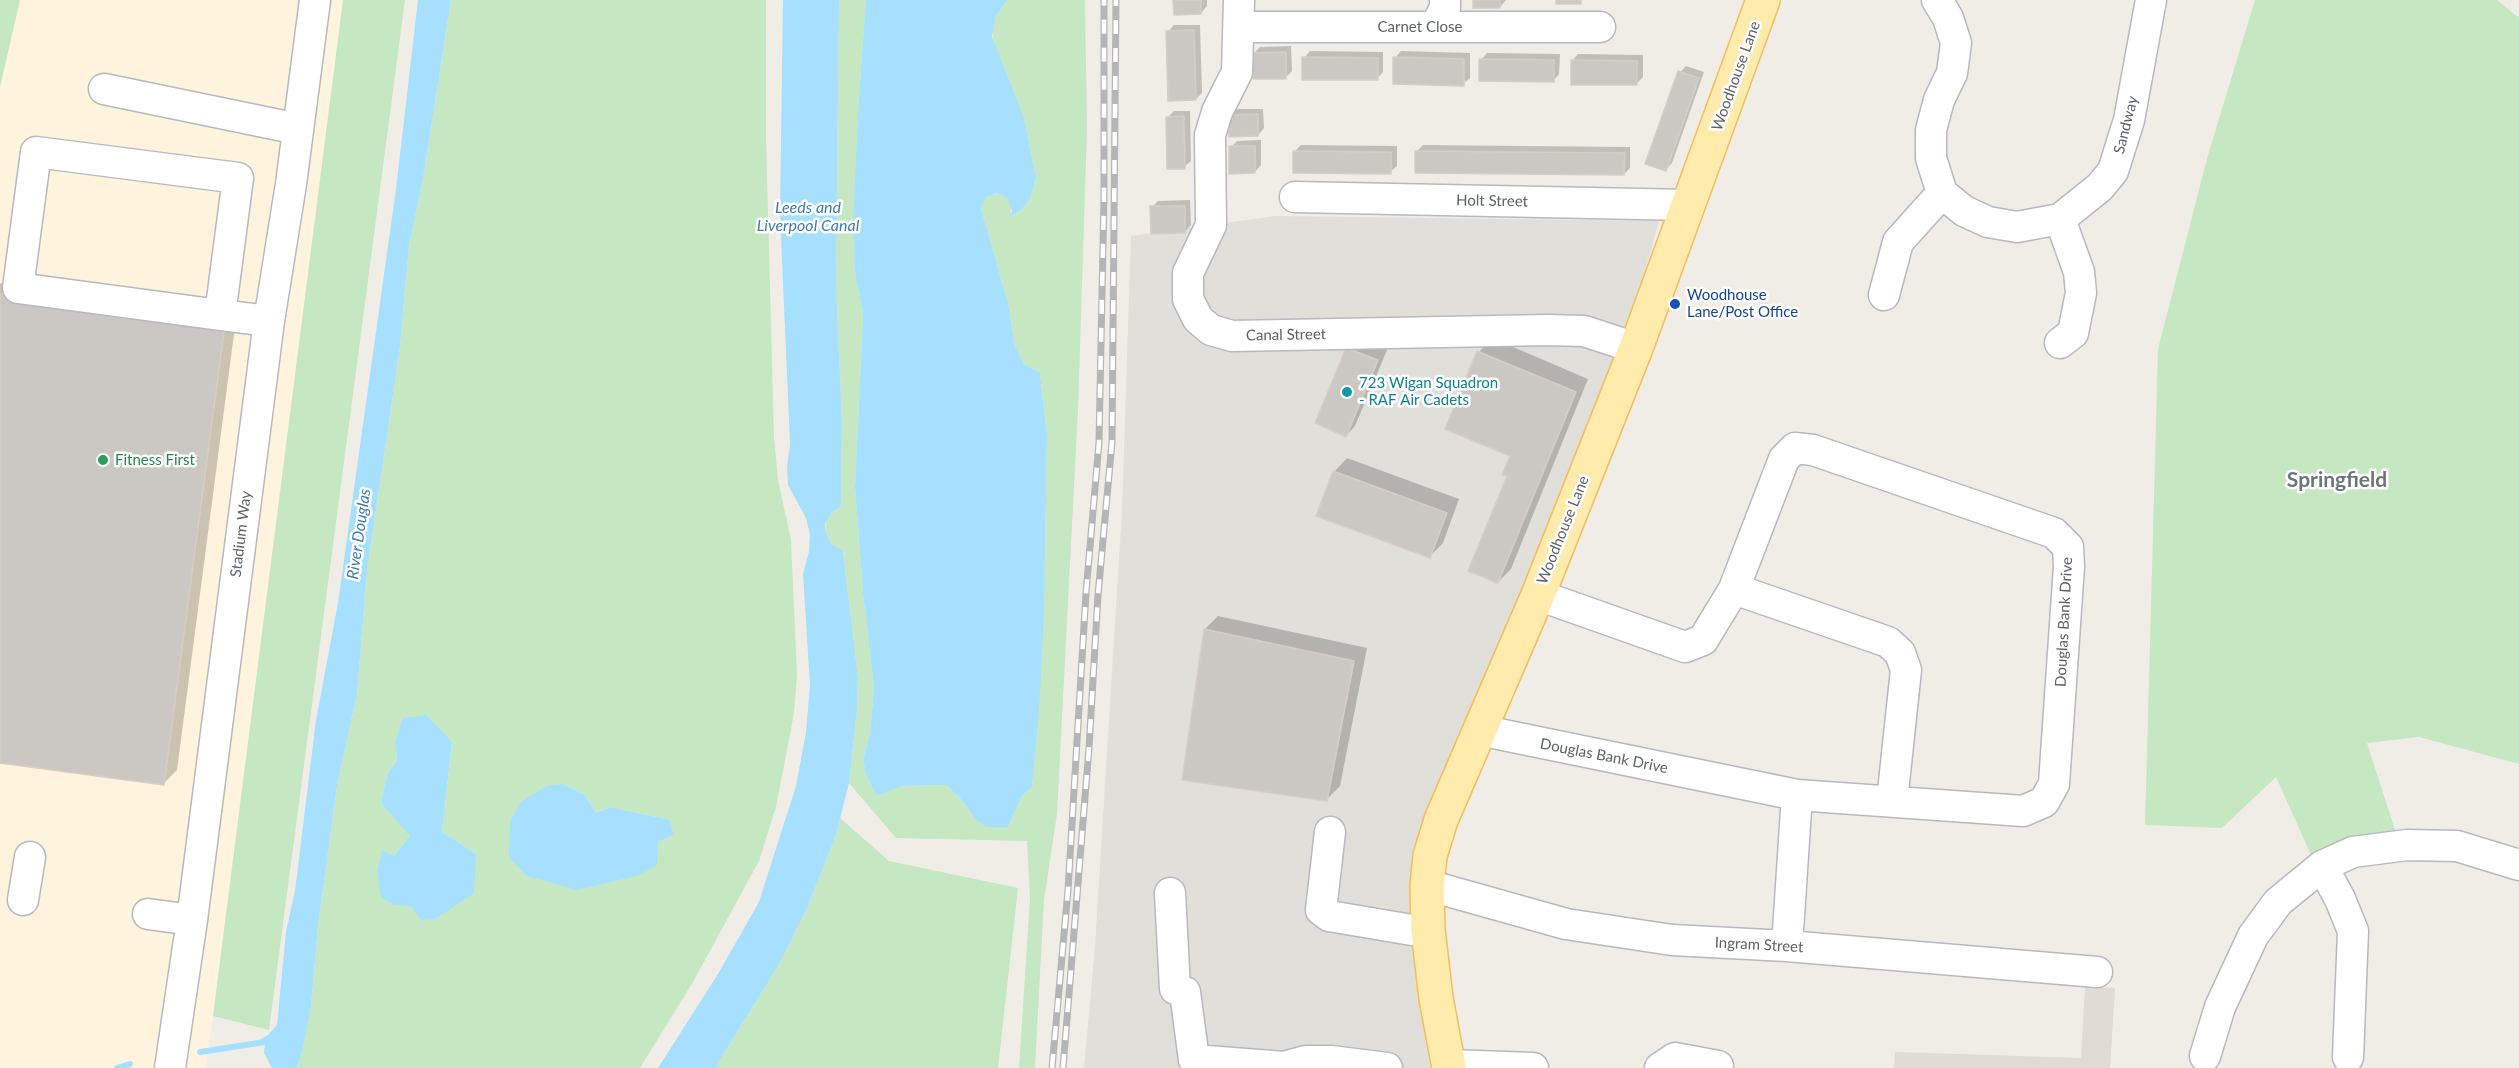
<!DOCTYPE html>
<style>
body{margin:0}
canvas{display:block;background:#f0ede6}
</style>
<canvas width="2519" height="1068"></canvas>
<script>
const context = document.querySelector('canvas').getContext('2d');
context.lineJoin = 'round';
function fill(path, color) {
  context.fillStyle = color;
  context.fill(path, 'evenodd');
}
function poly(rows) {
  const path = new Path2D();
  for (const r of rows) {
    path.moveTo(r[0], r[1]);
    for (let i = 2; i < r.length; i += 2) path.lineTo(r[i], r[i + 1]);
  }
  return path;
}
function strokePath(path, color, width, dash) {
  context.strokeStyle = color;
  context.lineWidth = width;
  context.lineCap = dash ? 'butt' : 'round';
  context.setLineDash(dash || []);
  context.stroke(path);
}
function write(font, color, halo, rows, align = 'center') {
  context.font = font + ' Lato,sans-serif';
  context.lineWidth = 5;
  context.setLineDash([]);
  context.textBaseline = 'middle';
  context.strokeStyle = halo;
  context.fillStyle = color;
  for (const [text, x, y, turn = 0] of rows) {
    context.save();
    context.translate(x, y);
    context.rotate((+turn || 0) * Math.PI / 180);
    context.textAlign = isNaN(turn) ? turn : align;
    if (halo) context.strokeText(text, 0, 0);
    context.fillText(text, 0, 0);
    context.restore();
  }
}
const commercial = poly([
 [20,0,343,0,213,1016,205,1068,0,1068,0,87]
]);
const industrial = poly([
 [1275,216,1659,221,1611,391,1418,840,1435,1068,1084,1068,1095,946,1122,510,1131,236]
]);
const education = poly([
 [2085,986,2115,988,2110,1068,1894,1068,1895,1052,2081,1058]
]);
const green = poly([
 [0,0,20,0,0,87],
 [343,0,405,0,269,1030,213,1016],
 [451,0,766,0,766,137,774,437,778,480,791,540,797,675,794,713,776,807,759,861,693,982,640,1068,297,1068,311,1007,318,926,337,786,357,694,367,571,400,347,409,246,423,179],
 [395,742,452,742,442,832,476,854,412,907,395,905,382,851,394,856,411,835,381,803,387,775,397,760],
 [563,784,585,795,596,813,610,807,670,820,674,835,658,842,521,802],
 [839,0,866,0,860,82,855,272,863,315,855,487,863,594,874,687,870,733,863,760,866,775,877,796,902,786,946,785,960,798,976,820,1008,827,1022,796,1032,787,1044,615,1047,436,1040,373,1024,364,1015,346,1008,303,981,208,986,197,997,193,1008,199,1011,205,1010,217,1019,212,1029,201,1036,178,1024,118,994,46,992,28,995,18,1007,0,1085,0,1087,129,1078,410,1057,814,1044,900,1035,1068,1019,1068,1030,898,1027,841,896,838,849,783,857,710,858,677,843,551,831,544,825,530,827,518,831,513,841,506,842,421,836,282],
 [2255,0,2497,0,2519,18,2519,764,2419,737,2367,743,2396,833,2312,857,2276,777,2222,828,2145,825,2158,349,2208,155],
 [840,818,889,861,1018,888,998,1068,715,1068,778,966,808,906,836,835]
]);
const water = poly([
 [418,0,451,0,423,179,409,246,400,347,367,571,357,694,337,786,318,926,311,1007,303,1047,297,1068,272,1068,264,1053,265,1044,254,1043,268,1035,277,1025,286,932,295,891,316,720,338,603,396,189],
 [783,0,839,0,836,282,842,421,841,506,831,513,825,524,825,530,831,544,843,551,858,677,857,710,849,783,836,835,808,906,778,966,715,1068,658,1068,718,974,759,902,796,786,806,732,810,685,803,574,809,551,810,535,806,518,788,485,787,466,790,444,780,213],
 [866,0,1007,0,995,18,992,37,1024,118,1036,178,1029,201,1019,212,1009,217,1012,211,1008,199,997,193,986,197,981,208,1008,303,1015,346,1024,364,1040,373,1047,436,1044,615,1039,711,1032,787,1022,796,1008,827,987,827,976,820,960,798,946,785,902,786,877,796,866,775,863,760,870,733,874,687,863,594,855,487,863,315,855,272,853,219,860,82],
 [426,715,452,742,442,832,476,854,474,893,435,919,421,920,412,907,395,905,381,897,377,873,382,850,394,856,410,836,381,803,387,775,397,760,395,742,403,718],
 [563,784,585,795,596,813,610,807,670,820,674,835,658,842,657,865,636,876,577,890,527,876,509,857,510,822,521,802,547,786]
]);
const shadow = poly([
 [1175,0,1207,0,1207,6,1201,13],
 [1474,0,1506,0,1500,7],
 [1174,25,1200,25,1202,93,1196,99,1168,32],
 [1291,46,1292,71,1286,77,1254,53,1260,47],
 [1310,51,1383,52,1383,72,1377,79,1304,58],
 [1401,51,1470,53,1470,78,1463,84,1395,58],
 [1487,53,1560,54,1559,74,1553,81,1481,60],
 [1578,54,1643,55,1643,77,1636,84,1572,61],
 [1686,66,1704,72,1672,163,1665,170,1680,72],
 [1236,109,1263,109,1264,128,1258,135,1230,116],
 [1174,111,1190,111,1191,161,1184,167,1168,117],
 [1261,140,1261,165,1255,172,1231,147,1237,141],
 [1301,145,1397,146,1397,166,1390,172,1294,152],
 [1423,145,1630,147,1630,168,1624,174,1417,151],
 [1190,200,1191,225,1184,232,1152,207,1158,201],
 [4,281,237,311,177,770,164,783,0,761,0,284],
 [1492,338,1588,379,1511,569,1498,582,1512,455,1447,428,1479,352],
 [1357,339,1387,350,1355,426,1346,436,1348,349],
 [1347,458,1459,499,1443,543,1429,557,1334,472],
 [1218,616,1367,648,1340,786,1327,799,1205,629]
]);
const stream = poly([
 [200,1052,265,1042],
 [117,1068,130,1064]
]);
const building = poly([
 [1173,0,1201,0,1201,14,1174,15,1173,0],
 [1473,0,1500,0,1500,8,1473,8,1473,0],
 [1556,0,1581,0,1581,4,1556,4,1556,0],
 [1194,30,1196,100,1168,101,1166,31,1194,30],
 [1286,52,1286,79,1253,79,1252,53,1286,52],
 [1302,57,1378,58,1378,80,1302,80,1302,57],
 [1393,57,1464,59,1464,86,1393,84,1393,57],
 [1479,59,1554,60,1554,82,1479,81,1479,59],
 [1571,60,1637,61,1637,85,1571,85,1571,60],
 [1678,71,1699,78,1666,171,1645,164,1678,71],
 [1258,114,1258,136,1229,137,1228,115,1258,114],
 [1184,116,1185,169,1167,169,1166,117,1184,116],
 [1229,146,1255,146,1255,173,1229,174,1229,146],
 [1293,151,1391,152,1391,174,1293,173,1293,151],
 [1415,151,1625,153,1624,175,1415,173,1415,151],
 [1150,206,1185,206,1185,233,1151,234,1150,206],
 [0,294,225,324,164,785,0,763,0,294],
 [1346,348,1378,360,1346,437,1315,423,1346,348],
 [1477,351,1576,392,1498,583,1468,571,1507,476,1502,475,1510,456,1445,429,1477,351],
 [1333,471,1447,513,1430,558,1316,516,1333,471],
 [1204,629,1354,661,1327,801,1182,780,1204,629]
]);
const minor = poly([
 [1239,0,1237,72,1217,112,1210,135,1211,225,1188,273,1188,299,1198,319,1211,330,1232,336,1548,330,1584,331,1636,348],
 [1937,0,1948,18,1956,43,1952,73,1939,100,1931,130,1931,158,1942,193,1964,211,1988,222,2017,227,2060,219,2100,187,2113,171,2129,120,2151,0],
 [1240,27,1600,27],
 [1435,27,1445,8,1445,0],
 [104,89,298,129],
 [1295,197,1689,205],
 [2060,219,2079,272,2081,293,2073,333,2060,343],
 [1884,295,1898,242,1942,193],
 [220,315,238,178,36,152,18,288,220,315,269,321],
 [1734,589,1888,642,1900,653,1906,670,1892,801],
 [1479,730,1797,795,2023,811,2044,802,2054,784,2069,566,2068,547,2054,533,1813,450,1795,448,1784,459,1734,589,1703,640,1685,647,1538,595],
 [1330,832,1321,910,1329,916,1412,930,1428,930],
 [2322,866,2340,899,2353,931,2348,1057],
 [1427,885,1566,924,1672,940,1787,946,2097,972],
 [1170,893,1175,989,1185,992,1194,1060,1284,1067,1306,1061,1331,1061,1387,1068],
 [23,900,30,857],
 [148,914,192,920],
 [1787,946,1797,795],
 [2205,1056,2220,1007,2253,936,2278,902,2322,866,2353,852,2407,845,2457,846,2519,865],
 [1448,1065,1533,1068],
 [170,1068,192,920,269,321,291,184,315,0],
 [1660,1068,1675,1058,1718,1066]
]);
const major = poly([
 [1449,1068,1436,998,1428,930,1427,885,1430,856,1441,820,1538,595,1636,348,1763,0]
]);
const rail = poly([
 [1052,1068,1068,890,1086,593,1099,442,1104,196,1104,0],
 [1063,1068,1089,748,1098,595,1112,442,1116,0]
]);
const markers = [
 [1675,304,6,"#1a4fb4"],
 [1347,392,6,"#0f9aa8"],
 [103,460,6,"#2e9e5b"]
];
const streetNames = [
 ["Carnet Close",1420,27],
 ["Woodhouse Lane",1736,76,-70],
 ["Sandway",2126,125,-76],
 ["Holt Street",1492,201,1],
 ["Canal Street",1286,335,-1],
 ["Woodhouse Lane",1563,530,-68],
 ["Stadium Way",241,534,-83],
 ["Douglas Bank Drive",2064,622,-87],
 ["Douglas Bank Drive",1604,756,11],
 ["Ingram Street",1759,945,3]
];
const transitNames = [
 ["Woodhouse",1687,295],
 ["Lane/Post Office",1687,312]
];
const cultureNames = [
 ["723 Wigan Squadron",1359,383],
 ["- RAF Air Cadets",1359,400]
];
const leisureNames = [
 ["Fitness First",115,460]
];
const waterNames = [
 ["Leeds and",808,208],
 ["Liverpool Canal",808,226],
 ["River Douglas",359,534,-82]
];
const districtNames = [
 ["Springfield",2337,480]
];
fill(commercial, '#fef4dd');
fill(industrial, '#e1dfda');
fill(education, '#e0dcd4');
fill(green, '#c5e8c2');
fill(water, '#a7dfff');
fill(shadow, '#0003');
strokePath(stream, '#a7dfff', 6);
fill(building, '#cbc8c3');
strokePath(building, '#d5cec4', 1.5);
strokePath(minor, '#b6b9bd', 33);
strokePath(major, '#f4bd5b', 36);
strokePath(minor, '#fff', 30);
strokePath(major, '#ffebac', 33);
strokePath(rail, '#b4b5b6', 7);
strokePath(rail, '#fff', 4.5, [14]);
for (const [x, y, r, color] of markers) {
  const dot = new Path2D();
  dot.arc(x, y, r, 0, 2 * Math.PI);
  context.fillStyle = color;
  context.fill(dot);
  strokePath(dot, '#fff', 2);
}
write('15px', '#5d6267', '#fff', streetNames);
write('15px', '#164399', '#fff', transitNames, 'left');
write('15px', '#0d838f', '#fff', cultureNames, 'left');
write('15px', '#27864d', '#fff', leisureNames, 'left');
write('italic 16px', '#3e7bab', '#fff', waterNames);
write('bold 21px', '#6e7479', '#fff', districtNames);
</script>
